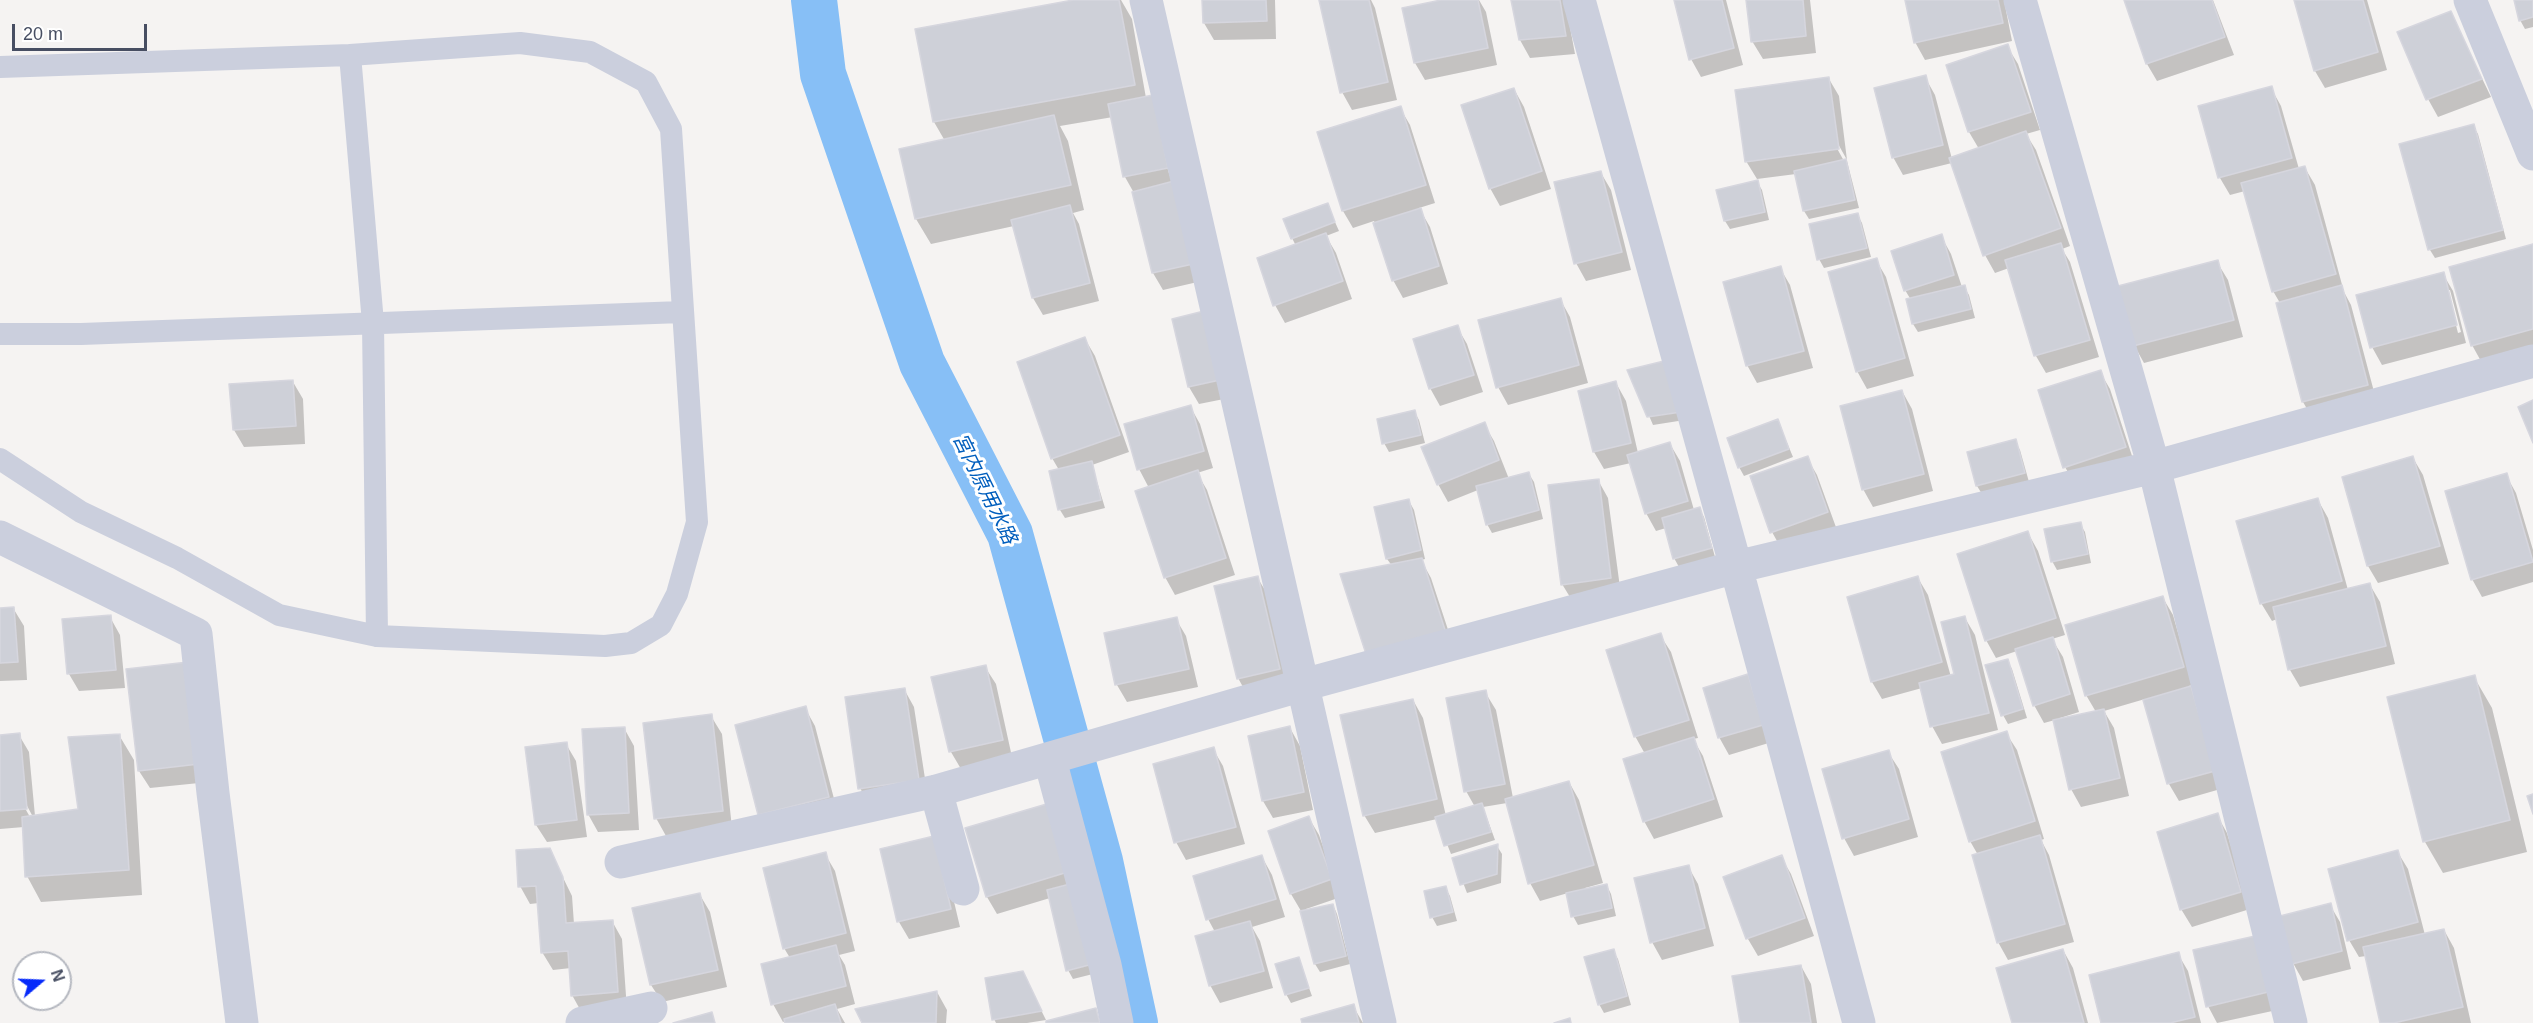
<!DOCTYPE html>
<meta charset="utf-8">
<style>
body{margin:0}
#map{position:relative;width:2533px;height:1023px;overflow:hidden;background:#f5f3f2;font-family:Arial,sans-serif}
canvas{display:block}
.north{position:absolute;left:12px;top:951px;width:60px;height:60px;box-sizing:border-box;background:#fff;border:2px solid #b5b8c0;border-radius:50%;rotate:71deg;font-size:16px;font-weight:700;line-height:24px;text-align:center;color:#474e62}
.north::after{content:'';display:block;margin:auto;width:21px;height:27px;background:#062afa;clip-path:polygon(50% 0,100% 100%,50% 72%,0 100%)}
.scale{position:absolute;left:12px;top:24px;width:135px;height:27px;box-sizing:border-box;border:3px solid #474e62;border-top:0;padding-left:8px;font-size:18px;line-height:21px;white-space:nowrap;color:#474e62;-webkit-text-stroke:4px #fff;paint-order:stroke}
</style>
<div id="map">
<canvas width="2533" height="1023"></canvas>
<div class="north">N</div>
<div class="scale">20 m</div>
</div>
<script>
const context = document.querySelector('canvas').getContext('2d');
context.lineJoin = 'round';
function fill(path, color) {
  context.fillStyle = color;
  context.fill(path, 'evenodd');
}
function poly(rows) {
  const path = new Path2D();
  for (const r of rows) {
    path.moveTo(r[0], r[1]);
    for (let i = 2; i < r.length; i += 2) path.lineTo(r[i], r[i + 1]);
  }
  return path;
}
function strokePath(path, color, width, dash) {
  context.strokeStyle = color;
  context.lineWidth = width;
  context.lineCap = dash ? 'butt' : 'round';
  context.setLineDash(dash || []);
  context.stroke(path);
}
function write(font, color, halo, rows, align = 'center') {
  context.font = font + ' Arial,"Noto Sans JP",sans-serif';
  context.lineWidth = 6;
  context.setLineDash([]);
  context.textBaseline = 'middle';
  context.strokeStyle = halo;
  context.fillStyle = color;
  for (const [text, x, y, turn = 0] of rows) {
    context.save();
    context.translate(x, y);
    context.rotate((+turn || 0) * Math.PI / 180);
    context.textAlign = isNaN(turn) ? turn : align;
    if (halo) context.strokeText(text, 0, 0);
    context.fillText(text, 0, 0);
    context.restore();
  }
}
const shadow = poly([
 [1081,0,1121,0,1132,19,1146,98,1202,281,1163,290,1153,273,1134,193,1125,177,1113,117,1060,126,1068,141,1084,210,1073,213,1079,224,1099,301,1043,315,1033,298,1014,226,931,244,916,219,901,150,945,141,934,122],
 [1203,0,1275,0,1276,39,1214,40,1204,23],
 [1320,0,1371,0,1375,8,1397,100,1352,110,1342,92],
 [1448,0,1479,0,1486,12,1497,65,1425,80,1415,63],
 [1513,0,1565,0,1575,54,1530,58,1520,40],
 [1675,0,1726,0,1743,65,1701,77,1691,59],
 [1748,0,1810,0,1816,53,1763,59,1752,41],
 [1906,0,2004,0,2012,41,1925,60,1915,42],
 [2125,0,2213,0,2234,55,2157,81,2147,64],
 [2295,0,2367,0,2387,70,2325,88,2315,71],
 [2515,0,2533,0,2533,27,2525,29,2520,20],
 [2450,12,2491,97,2438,117,2428,99],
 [2007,46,2018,64,2040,130,2026,134,2036,150,2070,246,2062,249,2070,262,2099,357,2046,373,2036,356,2009,268,1995,273,1985,255,1952,163,1903,175,1893,157,1925,77,1935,95,1952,159,1979,149,1969,132,1948,65],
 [1829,79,1839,96,1847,160,1837,142,1834,143,1844,161,1847,161,1859,208,1809,219,1804,211,1796,174,1757,179,1746,161],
 [2271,88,2281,106,2299,169,2305,168,2315,185,2344,292,2351,305,2377,403,2313,419,2303,402,2280,303,2273,291,2245,191,2230,195,2220,178,2200,107],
 [1514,89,1524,107,1551,189,1500,206,1490,188],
 [1400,108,1410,125,1435,203,1419,208,1430,227,1448,284,1403,298,1393,280,1374,221,1353,228,1343,211],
 [2473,126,2478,134,2506,239,2435,258,2430,250,2401,145],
 [1601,173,1611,190,1631,270,1586,281,1576,263],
 [1757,182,1762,190,1769,220,1730,229,1725,221],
 [1327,204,1339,231,1326,236,1336,253,1352,299,1285,323,1275,305,1259,259,1296,246,1292,238],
 [1857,214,1862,223,1871,257,1824,268,1819,259],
 [1941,236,1951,254,1962,287,1964,287,1969,295,1975,318,1918,332,1913,324,1911,300,1905,290],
 [2533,246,2533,349,2482,363,2472,345],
 [1876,260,1886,277,1914,376,1867,389,1857,371],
 [2217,262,2228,280,2243,337,2144,363,2134,345],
 [1780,268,1790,285,1813,368,1757,383,1747,365],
 [2443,274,2453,291,2466,343,2382,365,2372,347],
 [2447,290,2450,290,2461,332,2458,333],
 [1560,299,1570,317,1588,383,1508,405,1498,387],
 [1174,320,1229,398,1199,404,1189,387],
 [1457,327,1467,344,1483,392,1440,406,1430,388],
 [1085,339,1095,356,1129,452,1092,465,1105,508,1065,518,1060,510,1051,472,1059,470,1052,458],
 [1630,371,1691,419,1653,425],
 [2100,372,2110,389,2135,465,2075,484,2065,467],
 [293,382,303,399,305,444,244,447,234,430],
 [1616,383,1626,401,1638,453,1670,444,1680,461,1694,510,1699,509,1704,517,1715,557,1679,567,1674,558,1666,528,1656,531,1646,513,1631,463,1604,469,1594,452],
 [1902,391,1912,409,1933,491,1873,507,1863,489],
 [1190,406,1200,424,1213,468,1197,473,1207,490,1235,575,1175,595,1165,577,1149,488,1139,469],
 [1414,411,1419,420,1425,443,1389,452,1384,443],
 [1778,421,1793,457,1744,476,1739,467],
 [1484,424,1494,441,1509,479,1529,474,1534,482,1543,519,1492,533,1487,524,1478,490,1448,502,1438,484],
 [2015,441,2020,450,2029,482,1982,494,1977,486],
 [1807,458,1817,475,1837,530,1782,550,1772,532],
 [2413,458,2423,475,2449,564,2378,583,2368,566,2343,478],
 [2506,475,2516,493,2533,550,2533,582,2482,597,2472,579],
 [1598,480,1608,498,1621,595,1573,602,1562,584],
 [2318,500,2328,518,2348,590,2370,585,2380,602,2395,664,2300,687,2290,670,2277,619,2272,621,2261,603],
 [1409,501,1414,510,1425,559,1421,560,1431,578,1455,651,1387,559,1376,508],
 [2080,524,2085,532,2091,563,2057,570,2052,561],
 [2028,533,2038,551,2065,635,2052,639,2063,657,2079,712,2060,718,2061,720,2096,712,2086,695,2163,598,2173,615,2193,685,2189,686,2201,706,2224,788,2179,801,2169,784,2145,699,2104,711,2114,728,2129,796,2081,807,2071,789,2055,720,2044,723,2034,705,2017,651,1996,658,1986,640],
 [1257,577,1268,595,1289,686,1248,696,1238,678],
 [1918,578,1928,595,1951,677,1956,675,1965,618,1975,635,1998,730,1942,744,1932,726,1922,688,1882,699,1872,682],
 [13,608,24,626,27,680,0,681,0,609],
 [110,617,120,635,125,688,79,691,69,674],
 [1176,619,1186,636,1198,687,1127,702,1117,685,1106,635],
 [1660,635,1671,652,1698,738,1693,739,1703,756,1723,817,1654,839,1644,821,1645,754,1635,736],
 [2007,660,2012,669,2027,718,2008,724,2003,715],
 [985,667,996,684,1012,757,961,769,951,752],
 [128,670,209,782,150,788,139,771],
 [1747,676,1772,742,1729,755,1719,737],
 [2474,677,2492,708,2527,852,2443,873,2425,842,2389,698],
 [904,689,914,707,928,798,870,806,860,788],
 [1485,692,1496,710,1513,798,1569,782,1579,800,1603,883,1585,888,1586,890,1607,886,1611,894,1616,916,1578,925,1573,916,1568,893,1540,901,1530,883,1507,803,1483,807,1495,840,1451,854,1437,819,1375,833,1364,815,1413,700,1423,718,1446,816,1475,807,1466,791],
 [805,708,815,726,838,814,769,832],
 [711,716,722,734,732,828,666,836,656,818],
 [624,728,634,746,639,830,598,832,588,814],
 [1290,728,1300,746,1313,810,1273,818,1263,801,1250,737],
 [2006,733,2017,750,2044,839,2041,840,2049,855,2074,942,2008,960,1998,942,1978,855,1970,841],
 [19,735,29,752,35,816,80,810,119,735,134,760,142,895,41,902,27,876,24,827,0,829,0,737],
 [25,802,33,817,30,817,22,803],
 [566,744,576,761,587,837,547,842,536,825],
 [1213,749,1223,766,1245,844,1186,860,1176,842],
 [1888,752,1899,769,1918,837,1854,856,1844,838],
 [1049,805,1093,974,1073,979,1068,970,1050,898,997,914,987,897],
 [2217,815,2227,833,2250,909,2192,927,2181,909],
 [1309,818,1319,835,1341,897,1306,909,1307,911,1333,905,1337,914,1350,964,1320,972,1315,964,1301,911,1291,894,1270,832],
 [1497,846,1502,854,1501,883,1467,893,1454,859],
 [549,849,572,896,574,924,612,921,622,939,627,1010,582,1013,572,995,571,968,553,970,542,952,539,903,530,904,520,886],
 [882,850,943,855,960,927,909,939,899,922],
 [2397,851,2408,869,2425,935,2444,930,2454,948,2471,1023,2382,1023,2366,956,2359,957,2349,940],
 [825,854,835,871,855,951,839,955,845,965,855,1004,837,1009,845,1023,787,1023,786,1021,783,1022,773,1004,790,958,784,948],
 [1262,857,1272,875,1285,917,1252,927,1260,941,1273,988,1220,1003,1210,985,1215,932,1208,919],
 [1781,857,1791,874,1814,936,1758,956,1748,939,1725,877],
 [1688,866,1698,884,1714,946,1662,960,1652,942],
 [1445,887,1450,896,1457,921,1437,926,1432,917],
 [700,895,710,912,727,987,662,1002,651,985],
 [2330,905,2340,922,2351,969,2303,981,2293,963],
 [2254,938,2277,1010,2217,1023,2208,1006],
 [2063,950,2073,968,2088,1023,2013,1023],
 [1613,951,1618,959,1631,1005,1604,1013,1599,1004],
 [2178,954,2188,971,2201,1023,2103,1023],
 [1298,958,1312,996,1291,1003,1286,994],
 [1801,966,1811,984,1817,1023,1741,1023],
 [1027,982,1046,1020,1027,1023,996,1023,994,1019],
 [937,992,947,1010,946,1023,864,1023],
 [1353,1006,1363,1023,1304,1023]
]);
const canal = poly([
 [814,0,823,74,922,363,1010,534,1100,861,1135,1023]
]);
const building = poly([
 [1073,0,1119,0,1135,85,933,122,915,29,1073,0],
 [1202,0,1266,0,1267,21,1203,23,1202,0],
 [1319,0,1369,0,1388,82,1340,93,1319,0],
 [1441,0,1478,0,1488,48,1414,63,1402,8,1441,0],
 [1511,0,1560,0,1566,36,1519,40,1511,0],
 [1674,0,1722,0,1734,48,1689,60,1674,0],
 [1746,0,1803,0,1806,36,1751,42,1746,0],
 [1905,0,1998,0,2003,23,1914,43,1905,0],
 [2124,0,2212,0,2225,37,2146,64,2124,0],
 [2294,0,2363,0,2378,52,2314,71,2294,0],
 [2514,0,2533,0,2533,17,2519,21,2514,0],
 [2451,11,2482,79,2426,100,2397,32,2451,11],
 [2008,44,2031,112,1968,132,1946,65,2008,44],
 [1926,75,1943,145,1892,158,1874,88,1926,75],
 [1829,77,1839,149,1745,162,1735,90,1829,77],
 [2272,86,2292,158,2218,178,2198,106,2272,86],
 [1514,88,1542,171,1489,189,1461,105,1514,88],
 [1153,95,1168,168,1123,177,1108,104,1153,95],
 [1401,106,1426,185,1342,211,1317,132,1401,106],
 [1054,115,1071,185,915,219,899,149,1054,115],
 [2474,124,2503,230,2428,250,2399,144,2474,124],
 [2026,131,2061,228,1983,256,1949,158,2026,131],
 [1846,159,1855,200,1803,211,1794,171,1846,159],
 [2305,166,2336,274,2272,292,2241,183,2305,166],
 [1601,171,1622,252,1574,264,1554,182,1601,171],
 [1758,180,1765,212,1724,221,1716,190,1758,180],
 [1174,181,1193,264,1152,273,1132,192,1174,181],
 [1328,203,1335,222,1291,239,1283,219,1328,203],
 [1070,205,1090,283,1032,298,1011,220,1070,205],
 [1421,208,1439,266,1392,281,1373,223,1421,208],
 [1858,213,1867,248,1817,260,1809,224,1858,213],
 [1326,233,1343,281,1273,306,1257,258,1326,233],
 [1942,234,1954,275,1904,291,1891,251,1942,234],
 [2061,243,2090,340,2034,356,2005,260,2061,243],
 [2533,244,2533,329,2471,346,2449,267,2533,244],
 [1877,258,1905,358,1856,372,1828,272,1877,258],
 [2218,260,2234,320,2133,346,2118,286,2218,260],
 [1781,266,1804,351,1746,366,1723,282,1781,266],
 [2444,272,2457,325,2370,348,2356,295,2444,272],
 [1965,285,1971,309,1912,324,1906,299,1965,285],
 [2342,285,2368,385,2302,402,2276,303,2342,285],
 [1561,298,1579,365,1496,388,1478,320,1561,298],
 [1204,311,1220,380,1188,387,1172,319,1204,311],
 [1458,325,1474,375,1429,389,1413,339,1458,325],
 [1085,337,1120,435,1051,459,1017,362,1085,337],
 [1664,361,1688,411,1647,417,1627,370,1664,361],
 [2101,370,2126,447,2063,468,2038,390,2101,370],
 [293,380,296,426,233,430,229,384,293,380],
 [1616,381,1631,443,1593,452,1578,391,1616,381],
 [1902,390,1924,474,1862,490,1840,406,1902,390],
 [2533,400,2533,443,2518,407,2533,400],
 [1191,405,1204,451,1137,470,1124,424,1191,405],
 [1415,410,1421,435,1382,444,1377,419,1415,410],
 [1778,419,1789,449,1738,468,1727,438,1778,419],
 [1485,422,1499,460,1437,485,1421,447,1485,422],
 [2016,439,2025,473,1976,486,1967,452,2016,439],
 [1670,442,1688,501,1645,514,1627,455,1670,442],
 [1808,456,1828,512,1770,533,1750,476,1808,456],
 [2413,456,2440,546,2367,566,2342,477,2413,456],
 [1092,461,1101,500,1058,510,1049,471,1092,461],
 [1198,470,1226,558,1164,578,1135,491,1198,470],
 [1529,472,1539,510,1486,525,1476,486,1529,472],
 [2507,473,2533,562,2471,580,2445,491,2507,473],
 [1599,479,1611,578,1561,585,1548,485,1599,479],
 [2318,498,2342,581,2260,604,2236,521,2318,498],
 [1409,499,1421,550,1386,559,1374,507,1409,499],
 [1700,507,1712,548,1673,559,1662,518,1700,507],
 [2081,522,2088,554,2051,562,2044,529,2081,522],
 [2028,531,2056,618,1985,641,1957,554,2028,531],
 [1422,558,1446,633,1366,654,1340,574,1422,558],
 [1258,576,1280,669,1237,679,1214,586,1258,576],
 [1918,576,1942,662,1871,682,1847,597,1918,576],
 [2370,583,2386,646,2288,670,2273,607,2370,583],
 [2163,596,2184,667,2085,696,2065,625,2163,596],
 [14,607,18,662,0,663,0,608,14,607],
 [111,615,116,670,67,674,62,619,111,615],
 [1965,616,1989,713,1930,727,1919,683,1954,674,1941,622,1965,616],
 [1177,617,1189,669,1115,685,1104,633,1177,617],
 [1661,633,1689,720,1634,737,1606,650,1661,633],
 [2053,637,2070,694,2033,706,2015,649,2053,637],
 [2008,659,2023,709,2001,716,1985,665,2008,659],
 [188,662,199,764,138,771,126,669,188,662],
 [986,665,1003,740,949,752,931,677,986,665],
 [1748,674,1763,725,1718,738,1703,688,1748,674],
 [2475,675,2510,820,2423,842,2387,697,2475,675],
 [2191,686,2215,771,2167,784,2143,700,2191,686],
 [905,688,919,780,858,789,845,697,905,688],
 [1486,690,1505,784,1464,792,1446,698,1486,690],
 [1413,699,1437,799,1363,816,1340,715,1413,699],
 [806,706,829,797,758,815,735,725,806,706],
 [2104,709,2120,778,2069,790,2053,720,2104,709],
 [712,714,723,811,654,819,643,723,712,714],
 [1290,726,1304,792,1262,801,1248,736,1290,726],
 [625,727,629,813,587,815,582,729,625,727],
 [2007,731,2035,821,1969,842,1941,752,2007,731],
 [20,733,27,809,0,811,0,735,20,733],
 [120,734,129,870,25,877,22,817,78,809,68,737,120,734],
 [1694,737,1714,799,1643,822,1623,759,1694,737],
 [567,742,577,820,535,825,525,747,567,742],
 [1214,747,1236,827,1174,843,1153,764,1214,747],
 [1889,750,1909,819,1842,839,1822,769,1889,750],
 [1569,781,1594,865,1528,884,1505,799,1569,781],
 [2533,794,2533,814,2527,796,2533,794],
 [1050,803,1071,871,986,897,965,828,1050,803],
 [1482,803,1491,832,1444,846,1435,817,1482,803],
 [2218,813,2241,892,2180,910,2157,832,2218,813],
 [1309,816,1332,879,1290,894,1268,831,1309,816],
 [2040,835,2065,924,1997,943,1972,855,2040,835],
 [934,836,951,909,897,922,880,849,934,836],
 [1498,844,1497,874,1460,885,1452,858,1498,844],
 [550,848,563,877,566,923,613,920,618,992,571,996,568,951,541,953,536,886,518,887,516,850,550,848],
 [2398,850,2418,922,2347,941,2328,869,2398,850],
 [826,852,846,933,783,949,763,868,826,852],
 [1262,855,1276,899,1206,920,1193,876,1262,855],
 [1782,855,1805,918,1746,939,1723,877,1782,855],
 [1689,865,1705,928,1650,943,1634,878,1689,865],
 [1070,884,1089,965,1066,971,1047,890,1070,884],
 [1607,884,1612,908,1571,917,1566,893,1607,884],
 [1446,886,1453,912,1430,918,1424,891,1446,886],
 [700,893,718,970,650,985,632,908,700,893],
 [2331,903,2342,951,2292,964,2280,916,2331,903],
 [1333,904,1346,956,1314,964,1300,911,1333,904],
 [1250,921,1264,971,1209,986,1195,936,1250,921],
 [2444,929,2463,1007,2394,1023,2380,1023,2363,947,2444,929],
 [2255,936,2268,992,2206,1007,2193,950,2255,936],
 [836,945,846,986,771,1005,761,964,836,945],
 [1614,949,1627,996,1598,1005,1584,957,1614,949],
 [2063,949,2084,1023,2012,1023,1996,968,2063,949],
 [2179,952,2195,1017,2170,1023,2101,1023,2089,975,2179,952],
 [1299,957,1309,988,1285,995,1275,964,1299,957],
 [1801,965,1811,1023,1740,1023,1732,976,1801,965],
 [1023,971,1042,1011,992,1020,985,978,1023,971],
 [937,991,936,1023,862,1023,855,1009,937,991],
 [835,1004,841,1023,785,1023,784,1019,835,1004],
 [1354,1004,1359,1023,1302,1023,1301,1019,1354,1004],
 [1096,1008,1100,1023,1046,1023,1046,1021,1096,1008],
 [712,1012,715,1023,673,1023,712,1012],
 [1570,1018,1571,1023,1554,1023,1570,1018]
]);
const lane = poly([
 [350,55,373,323,377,636],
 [0,67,350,55,520,43,590,52,646,82,671,129,697,522,677,594,661,625,631,643,605,646,377,636,279,615,177,558,81,512,0,459],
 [0,334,81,334,682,312]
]);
const street = poly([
 [1146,0,1380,1023],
 [1579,0,1736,567,1859,1023],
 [2020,0,2154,467,2291,1023],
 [2470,0,2533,154],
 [0,537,196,634,213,793,242,1023],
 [1050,760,1105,965,1117,1023],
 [936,791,963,889],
 [621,862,936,791,1303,685,1736,567,2154,467,2533,361],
 [582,1023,651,1008]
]);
const waterNames = [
 ["宮内原用水路",984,489,64]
];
fill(shadow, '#0003');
strokePath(canal, '#87bff6', 46);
fill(building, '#ced0d8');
strokePath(building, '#d6d6de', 1.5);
strokePath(lane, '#cbcfdd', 22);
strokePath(street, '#cbcfdd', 33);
write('italic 20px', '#005ebd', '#fff', waterNames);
</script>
